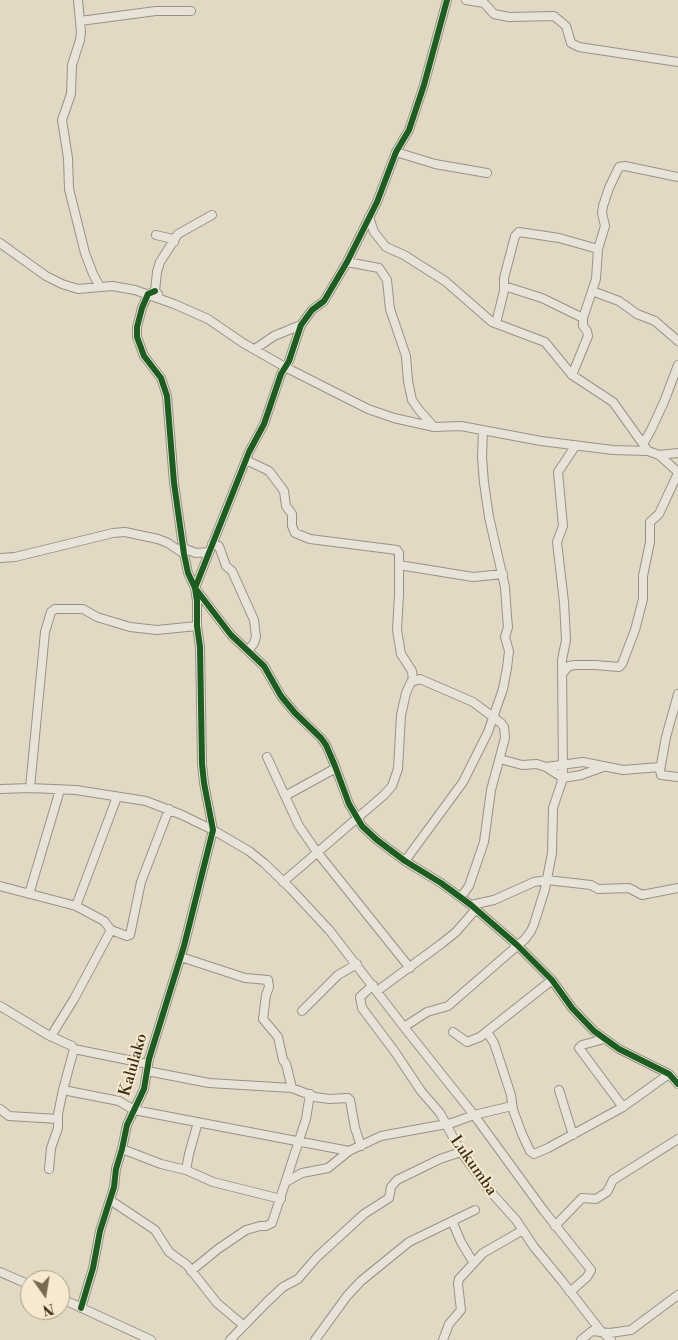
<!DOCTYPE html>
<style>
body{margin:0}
#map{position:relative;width:678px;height:1340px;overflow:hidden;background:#e2d9c4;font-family:"Libre Bodoni",serif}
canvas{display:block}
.north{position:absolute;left:20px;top:1270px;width:50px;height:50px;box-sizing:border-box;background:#f5ead0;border:1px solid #ad9e85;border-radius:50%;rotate:167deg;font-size:14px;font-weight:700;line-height:20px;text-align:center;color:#402d15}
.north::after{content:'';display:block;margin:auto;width:18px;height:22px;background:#796952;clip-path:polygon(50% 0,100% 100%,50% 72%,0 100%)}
</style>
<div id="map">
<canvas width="678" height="1340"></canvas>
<div class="north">N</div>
</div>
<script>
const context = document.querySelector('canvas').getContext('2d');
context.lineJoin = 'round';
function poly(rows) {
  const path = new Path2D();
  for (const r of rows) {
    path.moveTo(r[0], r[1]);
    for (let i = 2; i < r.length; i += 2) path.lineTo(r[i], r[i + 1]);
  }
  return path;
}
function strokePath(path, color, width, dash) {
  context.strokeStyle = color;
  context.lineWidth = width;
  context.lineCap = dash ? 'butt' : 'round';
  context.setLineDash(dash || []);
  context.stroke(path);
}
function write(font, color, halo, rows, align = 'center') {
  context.font = font + ' "Libre Bodoni",serif';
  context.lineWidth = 4;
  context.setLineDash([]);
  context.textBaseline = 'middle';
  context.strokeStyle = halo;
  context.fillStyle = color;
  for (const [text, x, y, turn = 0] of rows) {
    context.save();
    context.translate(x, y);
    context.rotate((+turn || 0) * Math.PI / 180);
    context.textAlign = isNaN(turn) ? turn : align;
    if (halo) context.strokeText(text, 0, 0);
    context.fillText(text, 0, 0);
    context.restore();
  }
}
const minor = poly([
 [78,0,81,32,80,40,72,65,71,94,62,120,68,158,69,189,85,253,93,274,100,287],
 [466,0,484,3,494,14,509,17,554,16,566,26,571,43,579,47,678,62],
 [80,21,156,11,191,11],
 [396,152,435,164,487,173],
 [369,217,374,232,386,247,404,255,445,281,492,322,545,342,572,375,613,402,648,451],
 [156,235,173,239,174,242],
 [0,243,46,276,62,284,78,289,112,286,135,290,174,304,208,319,243,343,285,367,368,409,394,418,434,427,461,426,541,441,613,450,648,451,659,455,678,472],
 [347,262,379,268,387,280,390,309,406,356,408,381,412,400,419,410,434,427],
 [504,286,542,298,583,318],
 [155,291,148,294,142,308,137,327,137,337,144,356,161,378,167,396,174,483,184,554,188,573,195,588,231,635,264,666,281,696,295,713,321,738,326,745,335,766,349,804,362,826,377,840,405,861,441,883,471,905,517,945,552,980,572,1008,594,1031,619,1049,669,1074,678,1084],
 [592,291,619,301,637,314,655,321,678,341],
 [158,294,155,291,157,272,160,262,178,234,212,215],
 [496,323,504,291,504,278,515,236,519,232,559,238,598,249],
 [255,349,274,336,301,325],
 [572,375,588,336,587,331,583,326,583,318,596,279,598,249,605,226,602,213,603,206,609,188,619,167,625,166,678,177],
 [643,444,651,430,664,402,678,365],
 [659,455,678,453],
 [246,460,269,471,284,491,286,506,292,514,292,526,295,533,310,539,397,550,399,553,399,595,397,630,401,654,412,671,413,681],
 [212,544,219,546,220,549,226,566,232,571,254,620,256,637,254,643,248,651],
 [183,548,196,553,209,552],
 [0,558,15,557,113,533,125,532,158,539,168,543,184,554],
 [399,565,473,577,503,574],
 [563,673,569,666,575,665,595,665,619,667,622,664,635,630,643,599,643,576,650,542,650,522,659,514,678,473],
 [678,694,666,737,660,770,661,775,678,777],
 [267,757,299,826,317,852,410,968],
 [500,759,522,765,537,764,546,767,583,762,623,770,660,767],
 [546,767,563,778,581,775,603,767],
 [30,788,45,632,51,612,55,609,83,609,97,617,130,627,157,630,197,626],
 [0,789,30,788,76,790,146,801,182,815,213,830,249,851,264,863,291,889,330,931,404,1027,474,1115,544,1211,591,1270,587,1277,570,1292],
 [285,796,336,768],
 [405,861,463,782,488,732,503,689,507,668,509,651,505,637,508,627,507,616,505,587,489,517,484,483,482,457,483,430],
 [283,882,384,795,392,786,398,769,401,715,406,693,411,682,420,679,473,702,501,723,504,727,505,738,491,790,484,842,469,886,461,897],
 [0,886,76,906,104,921,111,930,127,936,130,935,141,882,169,809],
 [29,894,60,790],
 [471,905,494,900,534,882,547,880,591,885,598,889,629,888,642,895,678,888],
 [76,906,117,797],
 [181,957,245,978,268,980,269,987,266,995,263,1019,278,1037,283,1060,286,1064,292,1088],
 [373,985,360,997,362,1008,395,1052,421,1091,440,1113,461,1152,489,1190,516,1220,534,1247,562,1281,600,1330,611,1340],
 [377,991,441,944,456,932,476,909],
 [0,1006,48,1035,72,1046,74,1049,63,1090,58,1114,58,1128,51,1148,49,1169],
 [302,1011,338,975,357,964],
 [404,1027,427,1012,448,1006,525,939,531,931,534,924,545,889,552,853,553,808,563,778,562,660,566,640,564,602,557,542,563,526,558,472,576,445],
 [453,1032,467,1042,480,1037,552,980],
 [487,1032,494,1043,499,1058,511,1095,513,1110,522,1134,530,1151,534,1154,548,1148,623,1107,669,1074],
 [51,1036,74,999,111,930],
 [604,1039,582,1045,579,1048,623,1107],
 [74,1049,148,1064],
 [147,1071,209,1083,292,1088,315,1097,329,1099,348,1098,350,1100,355,1128,361,1146],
 [63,1090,119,1101,134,1110,349,1151],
 [559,1090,573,1135],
 [0,1109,9,1116,58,1119],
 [122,1149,161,1164,186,1170,213,1182,281,1199],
 [186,1170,189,1154,198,1122],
 [286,1182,302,1173,328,1168,349,1151,381,1136,452,1123,474,1115,512,1106],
 [110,1200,155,1230,169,1252,187,1265,217,1303,243,1325],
 [452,1221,461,1242,473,1262],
 [555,1226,582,1198,596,1199,607,1192,613,1180,678,1139],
 [191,1271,218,1249,246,1230,260,1226,266,1226,272,1223,306,1119,310,1094],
 [0,1272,30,1285],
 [60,1298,151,1340],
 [81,1308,93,1268,100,1231,114,1187,116,1169,122,1149,127,1125,144,1089,149,1059,184,946,213,830,204,783,202,764,200,647,197,626,197,601,195,588,249,452,264,424,281,374,289,361,301,325,312,310,324,301,347,262,377,202,396,152,409,130,424,85,447,0],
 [230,1340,267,1302,283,1287,298,1279,317,1257,364,1214,389,1198,391,1187,397,1180,440,1159,461,1152],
 [315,1340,347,1296,361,1281,409,1242,475,1210],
 [443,1340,449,1324,461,1310,458,1284,459,1279,483,1253,523,1230],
 [581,1340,592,1331,610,1333,631,1330,678,1295]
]);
const cycleway = poly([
 [155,291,148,294,142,308,137,327,137,337,144,356,161,378,167,396,174,483,184,554,188,573,195,588,231,635,264,666,281,696,295,713,321,738,326,745,335,766,349,804,362,826,377,840,405,861,441,883,471,905,517,945,552,980,572,1008,594,1031,619,1049,669,1074,678,1084],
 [81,1308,93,1268,100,1231,114,1187,116,1169,122,1149,127,1125,144,1089,149,1059,184,946,213,830,204,783,202,764,200,647,197,626,197,601,195,588,249,452,264,424,281,374,289,361,301,325,312,310,324,301,347,262,377,202,396,152,409,130,424,85,447,0]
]);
const streetNames = [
 ["Kalulako",134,1065,-74],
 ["Lukumba",473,1166,55]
];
strokePath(minor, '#999183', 10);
strokePath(minor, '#e8e3d8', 8);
strokePath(cycleway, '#1b5e20', 6);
write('16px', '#402d15', '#f5ead0', streetNames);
</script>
